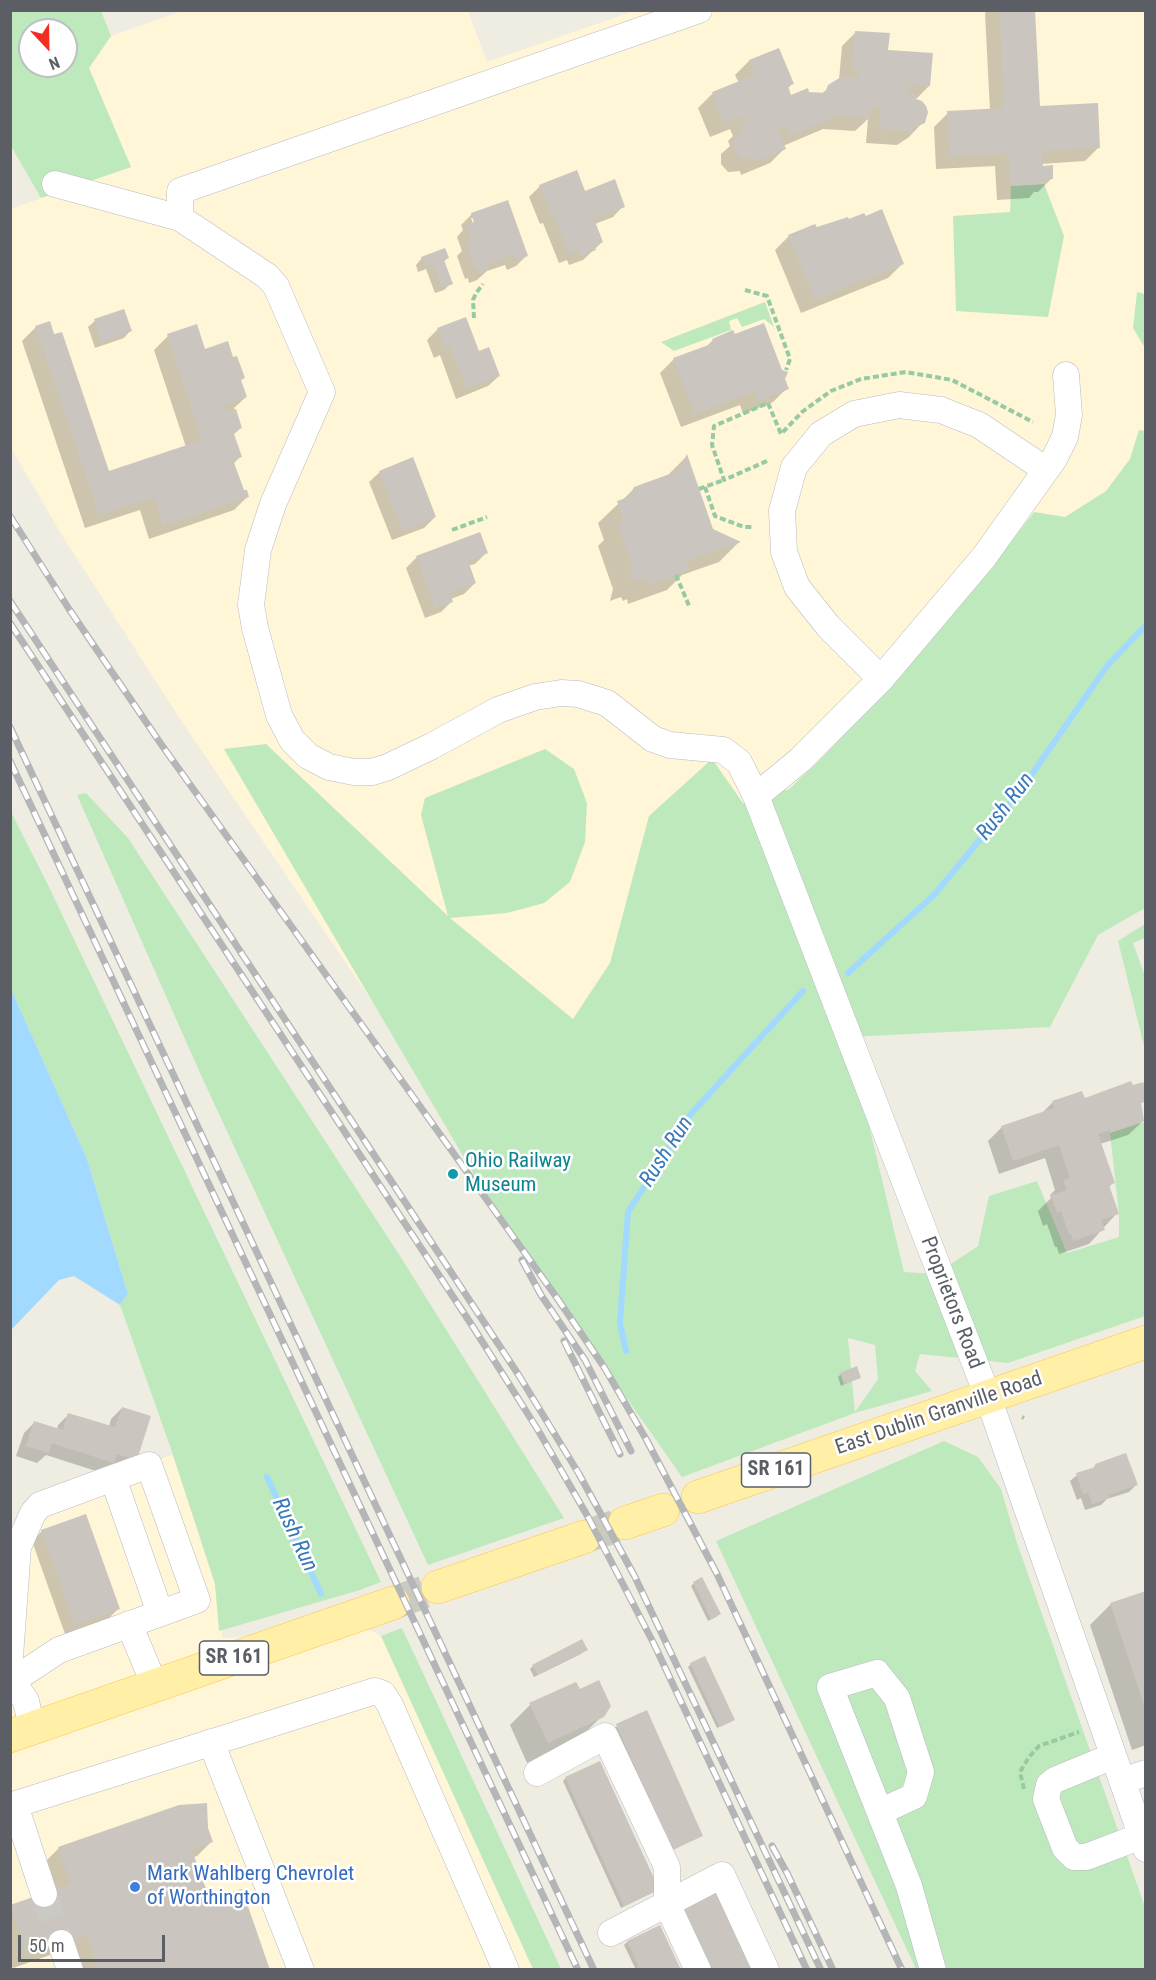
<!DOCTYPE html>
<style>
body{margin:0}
#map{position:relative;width:1156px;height:1980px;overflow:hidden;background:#efece2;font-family:"Roboto Condensed",sans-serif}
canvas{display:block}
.frame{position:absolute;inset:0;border:12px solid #5b5f65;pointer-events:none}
.north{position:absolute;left:18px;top:18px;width:60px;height:60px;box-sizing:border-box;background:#fff;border:2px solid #bdbfc1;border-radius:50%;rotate:158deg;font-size:16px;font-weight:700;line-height:24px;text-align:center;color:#5b5f65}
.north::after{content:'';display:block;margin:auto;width:21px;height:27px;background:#f72c20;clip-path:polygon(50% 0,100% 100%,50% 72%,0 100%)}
.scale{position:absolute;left:18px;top:1935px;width:147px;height:27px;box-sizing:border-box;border:3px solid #5b5f65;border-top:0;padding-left:8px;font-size:18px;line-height:21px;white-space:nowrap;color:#5b5f65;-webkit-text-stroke:4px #fff;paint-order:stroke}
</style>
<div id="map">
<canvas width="1156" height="1980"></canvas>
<div class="frame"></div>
<div class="north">N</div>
<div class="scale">50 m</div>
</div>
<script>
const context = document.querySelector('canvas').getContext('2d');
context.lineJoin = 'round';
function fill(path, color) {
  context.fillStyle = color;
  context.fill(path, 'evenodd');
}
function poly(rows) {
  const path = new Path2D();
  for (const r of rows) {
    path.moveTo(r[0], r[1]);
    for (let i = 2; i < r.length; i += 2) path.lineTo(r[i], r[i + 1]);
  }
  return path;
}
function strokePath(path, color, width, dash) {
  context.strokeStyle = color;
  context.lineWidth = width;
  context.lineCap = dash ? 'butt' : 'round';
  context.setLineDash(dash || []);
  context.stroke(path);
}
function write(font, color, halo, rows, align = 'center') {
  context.font = font + ' "Roboto Condensed",sans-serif';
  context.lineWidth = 5;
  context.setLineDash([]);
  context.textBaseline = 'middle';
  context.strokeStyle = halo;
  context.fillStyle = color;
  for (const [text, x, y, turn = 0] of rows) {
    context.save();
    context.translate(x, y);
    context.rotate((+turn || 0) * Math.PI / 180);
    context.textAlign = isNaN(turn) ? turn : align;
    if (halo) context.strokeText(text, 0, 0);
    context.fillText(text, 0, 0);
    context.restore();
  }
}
const commercial = poly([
 [182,11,468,11,487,62,634,11,1145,11,1145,879,458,1128,182,722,60,532,11,448,10,209,131,167,89,68,111,36],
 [184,1451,221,1582,222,1638,370,1630,381,1636,533,1969,11,1969,10,1540,24,1505]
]);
const green = poly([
 [10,11,101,11,111,36,89,68,131,167,41,198,11,146],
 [30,30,66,30,66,66,30,66],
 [1044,184,1064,236,1048,317,956,311,953,216,1010,212,1011,186],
 [1137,292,1145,294,1145,348,1133,328],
 [765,302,774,327,764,319,742,327,737,318,729,321,731,330,674,351,661,342],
 [1139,430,1145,431,1145,908,1098,935,1050,1027,848,1037,904,1272,950,1275,951,1264,978,1246,989,1196,1037,1181,1067,1253,1119,1237,1119,1214,1110,1133,1145,1122,1145,1316,1008,1363,920,1354,915,1371,932,1391,855,1413,682,1477,496,1212,224,749,266,744,448,916,421,815,425,798,545,749,574,769,587,803,585,842,570,882,544,903,507,913,450,918,573,1019,610,963,649,816,712,759,743,803,789,789,822,758,883,692,997,560,1034,512,1065,517,1106,491,1130,459],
 [848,1338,875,1345,878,1379,855,1412],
 [86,793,128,838,400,1256,564,1518,428,1565,200,1073,77,795],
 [10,810,48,885,381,1582,360,1590,219,1631,215,1584,170,1446,120,1305,128,1294,87,1159,11,989],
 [1145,924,1145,938,1133,943,1145,976,1145,1050,1118,941],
 [944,1441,978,1457,1001,1489,1017,1543,1145,1907,1145,1969,916,1969,716,1541],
 [402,1628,561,1969,533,1969,381,1636]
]);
const water = poly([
 [11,989,87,1159,128,1294,120,1305,74,1276,59,1280,11,1330]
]);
const shadow = poly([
 [988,10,1033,10,1038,107,1099,147,1085,161,1041,164,1052,178,1038,192,1034,192,1029,198,997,200,995,166,936,169,934,127,948,113,990,111,985,13],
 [856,32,887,51,929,86,915,100,923,122,909,137,897,145,866,143,868,119,855,131,823,129,783,146,784,149,770,163,741,175,740,171,728,172,721,164,721,154,730,146,728,141,733,136,730,129,710,137,698,108,712,94,739,83,735,75,749,61,778,50,792,84,787,89,790,97,808,93,821,94,839,80,842,46],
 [540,186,584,193,623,206,613,217,595,224,602,242,583,260,569,265,567,260,559,263,543,223,540,224,529,197],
 [472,214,526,256,516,266,507,270,505,265,487,271,477,280,469,283,468,278,465,279,457,256,462,251,457,237,463,230,461,225],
 [471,218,474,218,475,230],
 [816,229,902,264,888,278,801,313,775,250,789,236],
 [422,258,448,258,443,262,451,283,444,290,435,293,426,269,418,272,416,265],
 [465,319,478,353,499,376,488,386,456,399,440,355,434,358,427,340,437,330],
 [95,321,130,331,124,338,95,348,88,327],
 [36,327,108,473,186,447,154,350,168,336,204,351,240,381,246,397,234,408,241,428,233,435,240,457,233,464,243,492,248,496,234,510,149,539,140,510,85,528,22,341],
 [713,340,787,388,773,402,743,414,740,405,681,427,660,373,674,359,706,347],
 [686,457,712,530,739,542,719,562,682,575,667,590,628,604,627,599,623,601,621,597,610,601,613,589,598,546,604,540,598,523,635,488,666,477],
 [380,472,435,517,424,528,392,540,369,482],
 [479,534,486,553,475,564,468,566,475,583,464,594,451,599,452,601,441,612,425,618,406,568,416,558],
 [1084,1099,1146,1099,1139,1105,1143,1121,1128,1135,1100,1144,1113,1183,1109,1187,1117,1213,1089,1244,1059,1254,1057,1247,1055,1247,1047,1224,1043,1226,1038,1211,1051,1198,1050,1195,1055,1190,1045,1158,999,1174,988,1141,1002,1127,1041,1114,1053,1102],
 [841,1374,860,1377,841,1386,838,1377],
 [122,1408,136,1459,125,1470,110,1465,102,1473,46,1455,37,1463,16,1456,24,1433,34,1423,57,1430,58,1425,69,1414,109,1427,111,1419],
 [1096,1465,1136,1485,1129,1492,1107,1499,1101,1505,1085,1510,1081,1498,1077,1500,1070,1481,1077,1475,1091,1470],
 [42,1531,118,1609,108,1619,65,1634,32,1541],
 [694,1583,719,1614,716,1617,708,1621,691,1586],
 [1146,1593,1146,1745,1132,1750,1090,1625,1111,1604],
 [583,1653,534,1677,530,1669,533,1666],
 [691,1664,733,1720,730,1722,717,1728,688,1667],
 [530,1705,602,1716,581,1737,527,1763,510,1725],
 [646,1712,701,1836,669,1852,614,1728],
 [566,1778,657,1889,654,1892,621,1908,563,1781],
 [207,1828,211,1842,197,1856,193,1857,209,1902,269,1970,81,1970,73,1947,13,1968,10,1963,10,1907,55,1892,45,1862,59,1848],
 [627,1942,680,1970,636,1970,624,1945]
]);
const stream = poly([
 [848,973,934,895,1021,790,1107,666,1146,625],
 [626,1351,620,1323,628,1212,690,1115,803,991],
 [267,1477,321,1594]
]);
const building = poly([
 [1000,10,1035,10,1040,106,1098,103,1100,148,1042,151,1043,166,1053,165,1053,179,1044,179,1044,184,1011,186,1009,153,950,156,947,111,1004,108],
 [855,31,890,33,888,50,933,53,930,86,909,85,908,94,916,94,916,99,922,101,926,106,928,112,925,123,913,128,913,132,879,129,881,107,871,106,870,118,838,115,790,136,786,126,778,129,786,149,755,162,753,158,742,158,738,155,733,145,735,139,743,131,741,126,747,123,745,116,724,124,712,92,755,75,749,60,779,48,794,84,788,86,791,95,808,88,809,92,825,93,828,85,841,77,859,78,860,70,852,69],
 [577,170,585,191,615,179,625,207,594,219,603,242,594,245,596,250,580,256,578,250,569,254,554,214,551,215,539,185],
 [508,200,528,256,517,260,515,255,487,265,489,270,480,274,478,269,475,270,467,244,472,242,466,225,474,222,471,213],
 [882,209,904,264,815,300,788,235,815,224,817,227,848,217,849,219,864,213,866,216],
 [445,248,449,258,444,260,453,284,442,288,433,264,425,266,421,257],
 [124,309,132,331,101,342,94,319],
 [466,317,479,351,489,347,500,376,467,389,450,346,444,348,437,328],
 [50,321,54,334,62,332,109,471,202,440,167,334,197,324,205,349,228,341,233,357,237,356,245,378,241,380,247,397,224,405,227,412,236,409,242,428,233,431,242,457,233,460,244,490,247,490,249,497,163,526,154,497,99,515,35,326],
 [764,323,782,370,788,372,785,379,789,389,758,401,754,392,695,414,673,358,714,343,712,339,733,330,735,334],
 [687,454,713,529,741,542,686,561,689,570,649,585,647,580,643,581,642,577,629,582,633,568,617,524,624,521,617,501,629,497,634,487,678,471],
 [413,457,436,517,402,531,379,471],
 [480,532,488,553,468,561,476,583,450,593,453,602,435,608,416,556],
 [1131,1081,1133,1085,1143,1082,1146,1089,1146,1099,1144,1100,1144,1102,1141,1103,1144,1121,1110,1133,1110,1130,1098,1134,1115,1183,1109,1185,1119,1214,1101,1220,1105,1230,1073,1241,1071,1234,1069,1234,1061,1211,1057,1213,1051,1195,1067,1190,1063,1180,1070,1178,1059,1145,1013,1161,1001,1126,1054,1108,1052,1101,1082,1091,1085,1098],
 [857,1366,861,1378,844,1384,840,1373],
 [122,1407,151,1416,137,1460,117,1454,114,1463,52,1443,49,1453,26,1446,34,1421,63,1430,68,1413,115,1427],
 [1126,1453,1138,1485,1108,1495,1110,1498,1092,1504,1088,1492,1083,1494,1076,1473,1096,1467,1095,1464],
 [86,1514,120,1609,75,1625,41,1530],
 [702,1577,721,1614,711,1619,693,1582],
 [1146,1591,1146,1708,1145,1708,1110,1603],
 [582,1639,588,1650,538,1675,532,1665],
 [705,1656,735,1720,720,1727,690,1663],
 [599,1680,611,1706,604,1717,548,1743,529,1703,576,1682,580,1689],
 [647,1710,703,1836,672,1850,616,1724],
 [600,1761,659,1889,624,1906,565,1777],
 [207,1803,208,1828,213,1842,192,1850,210,1900,242,1889,270,1970,99,1970,87,1934,27,1955,10,1905,71,1884,58,1847,179,1805],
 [714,1889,752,1970,711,1970,681,1904],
 [660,1925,681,1970,640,1970,627,1941]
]);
const minorTunnel = poly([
 [44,1894,61,1943]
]);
const majorTunnel = poly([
 [584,1537,625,1523],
 [393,1603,438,1587]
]);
const path = poly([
 [745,290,767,296,790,359,786,370],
 [474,318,473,300,476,293,483,284],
 [767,461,724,480,712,445,714,426,768,403,781,434,802,412,831,391,861,379,906,372,952,380,1033,422],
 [705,487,715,516,744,527,754,527],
 [699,489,724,480],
 [452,530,487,517],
 [676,575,690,608],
 [1022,1417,1024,1418],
 [1024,1789,1020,1772,1029,1757,1039,1746,1079,1732]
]);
const minor = poly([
 [55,184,180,218,267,276,276,286,322,392,273,504,258,550,251,605,255,628,279,715,292,740,308,756,329,767,354,772,372,772,388,767,432,746,498,710,535,697,561,693,578,694,607,703,653,739,670,745,723,750,739,762,756,796,988,1397,1146,1849],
 [180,218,180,191,699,10],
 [881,679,828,626,797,587,784,552,782,511,794,467,821,434,854,414,899,405,941,410,979,425,1046,470],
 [756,796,800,760,881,679,984,557,1054,459,1065,437,1069,415,1066,375],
 [129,1624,155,1686],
 [10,1656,18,1547,33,1513,40,1505,113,1478],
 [10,1659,12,1681,59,1650,197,1600,149,1465,113,1478,160,1613],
 [10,1682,12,1681,26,1701,32,1728],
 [211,1742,301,1970],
 [1113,1756,1055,1780,1049,1785,1046,1799,1065,1848,1074,1857,1086,1857,1102,1851,1141,1836],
 [537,1773,605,1736,667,1867,667,1904,698,1970],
 [1122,1781,1146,1773],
 [15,1805,44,1894],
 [10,1806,375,1691,383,1694,390,1705,506,1970],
 [880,1812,914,1796,921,1772,897,1698,877,1673,830,1687,909,1886,933,1970],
 [611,1933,722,1875,766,1970],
 [61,1943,70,1970]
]);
const major = poly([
 [698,1497,1146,1342],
 [625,1523,663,1510],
 [438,1587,584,1537],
 [10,1736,393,1603]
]);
const rail = poly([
 [10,516,69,609,161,744,557,1298,604,1367,646,1439,717,1574,902,1970],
 [10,601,518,1374,579,1474,634,1575,821,1970],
 [10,623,473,1327,538,1430,588,1517,654,1644,807,1970],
 [10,727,594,1970],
 [10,761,578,1970],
 [522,1260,541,1295,585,1360,631,1451],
 [564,1341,620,1454],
 [772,1846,787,1873,833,1970]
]);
const markers = [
 [453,1174,6,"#0f9aa8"],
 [135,1887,6,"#3f7fe0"]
];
const shields = [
 [776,1470,69],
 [234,1658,69]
];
const shieldNames = [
 ["SR 161",776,1470],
 ["SR 161",234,1658]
];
const cultureNames = [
 ["Ohio Railway",465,1162],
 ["Museum",465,1186]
];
const streetNames = [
 ["Proprietors Road",951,1303,69],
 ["East Dublin Granville Road",939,1414,-19]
];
const shopNames = [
 ["Mark Wahlberg Chevrolet",147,1875],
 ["of Worthington",147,1899]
];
const waterNames = [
 ["Rush Run",1006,807,-52],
 ["Rush Run",667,1152,-57],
 ["Rush Run",294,1535,65]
];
fill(commercial, '#fff5d7');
fill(green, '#bee9bd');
fill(water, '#a2d9ff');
fill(shadow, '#0003');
strokePath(stream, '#a2d9ff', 6);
fill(building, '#cac6bf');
strokePath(minorTunnel, '#cac9c3', 26, [26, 13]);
strokePath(majorTunnel, '#cac9c3', 33, [33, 16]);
strokePath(minor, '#b8bbc0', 27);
strokePath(major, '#fdc74e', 34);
strokePath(path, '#95caa3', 4, [6, 3]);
strokePath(minor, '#fff', 26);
strokePath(major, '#ffefa7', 33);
strokePath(rail, '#b4b5b6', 7);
strokePath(rail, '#fff', 4.5, [14]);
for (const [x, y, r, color] of markers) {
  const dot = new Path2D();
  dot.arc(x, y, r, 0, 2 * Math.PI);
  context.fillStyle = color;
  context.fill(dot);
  strokePath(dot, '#fff', 2);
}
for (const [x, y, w] of shields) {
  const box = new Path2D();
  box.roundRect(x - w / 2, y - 17, w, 34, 4.5);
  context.fillStyle = '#fff';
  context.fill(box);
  strokePath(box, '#5b5f65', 1.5);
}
write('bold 20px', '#5b5f65', null, shieldNames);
write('21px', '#0d838f', '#fff', cultureNames, 'left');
write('21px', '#5b5f65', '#fff', streetNames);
write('21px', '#366cbe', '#fff', shopNames, 'left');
write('italic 22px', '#3779b9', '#fff', waterNames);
</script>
